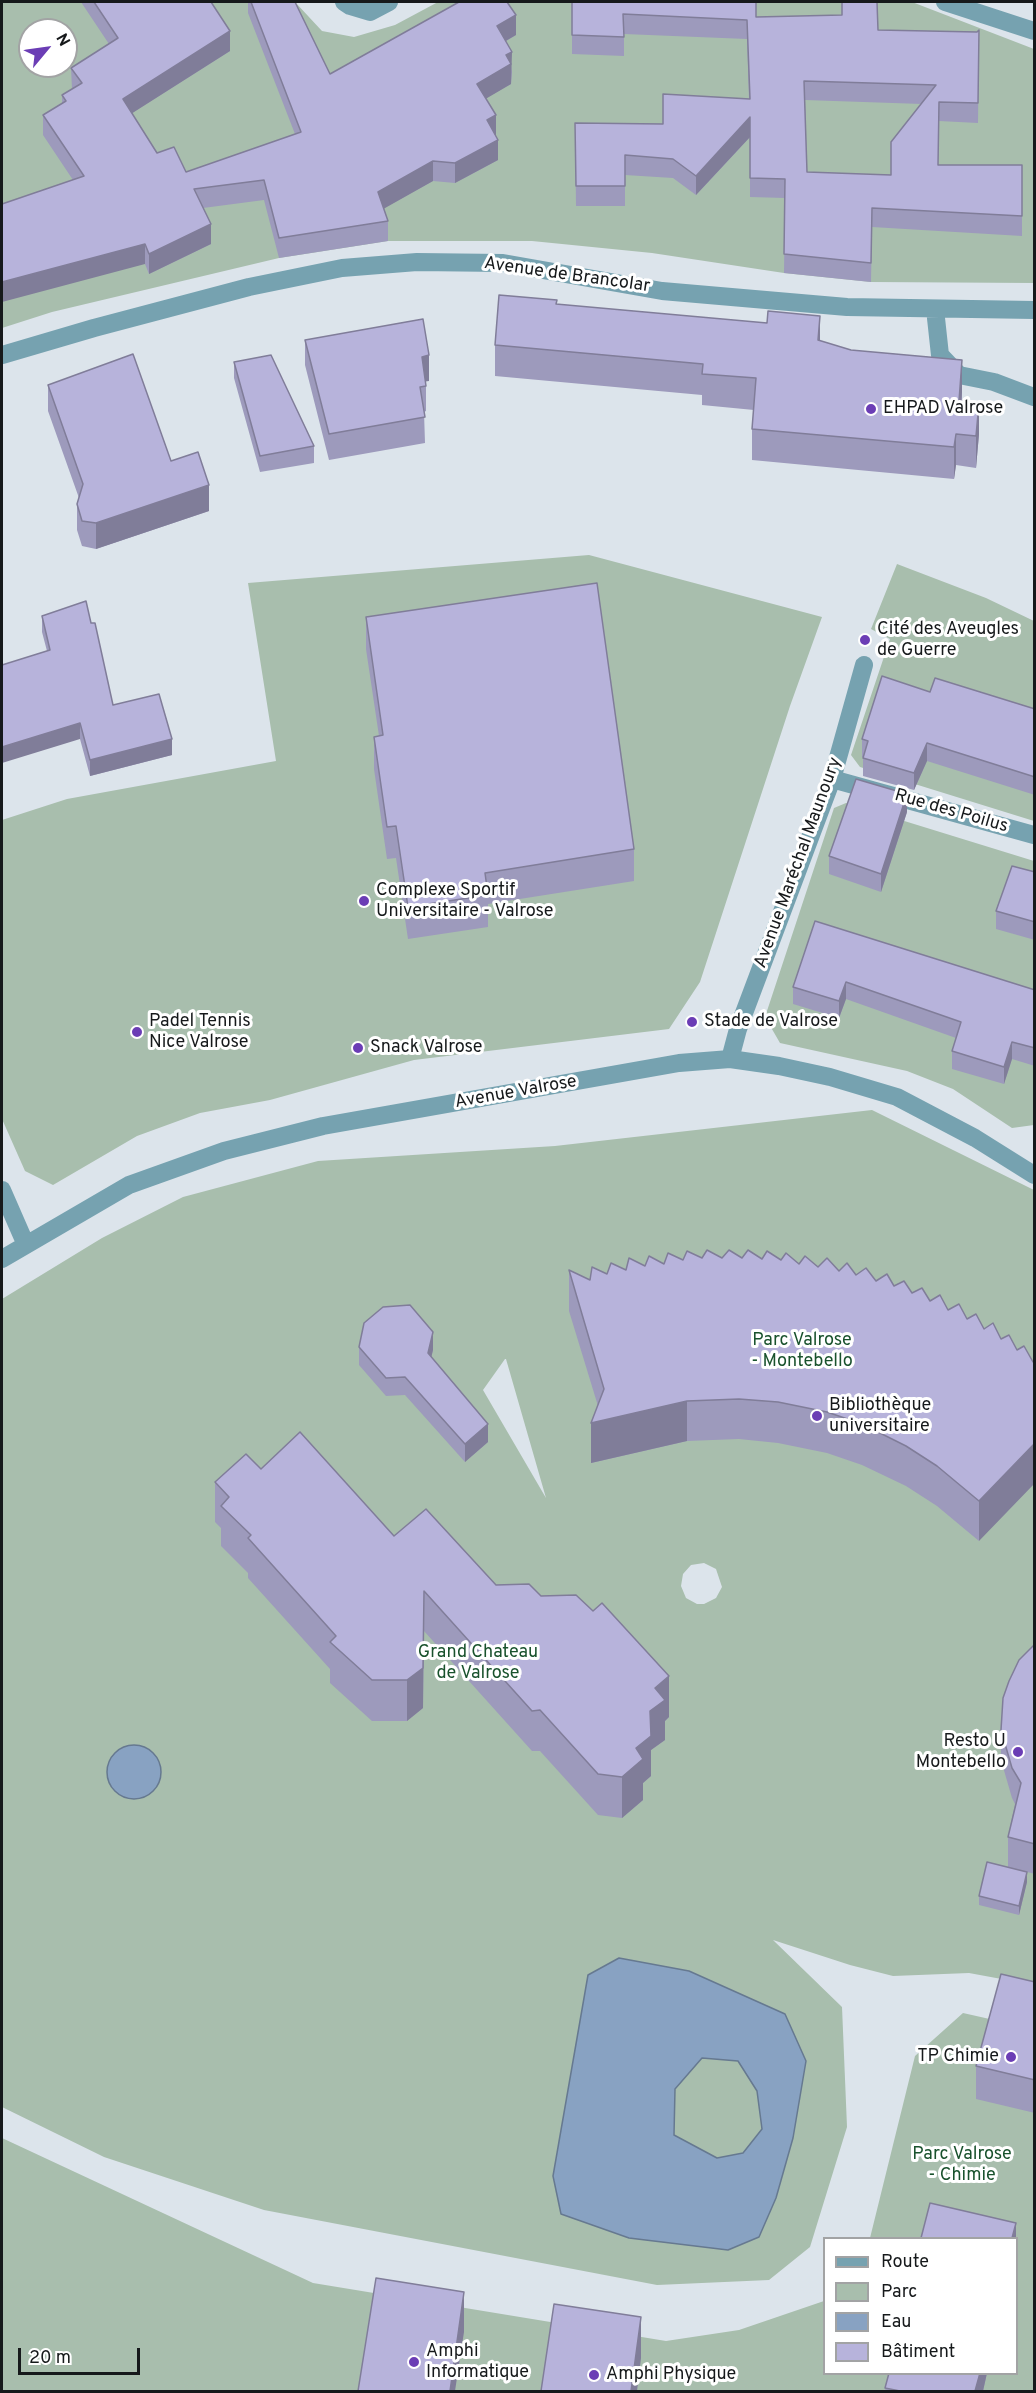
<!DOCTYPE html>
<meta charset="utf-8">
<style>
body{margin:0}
#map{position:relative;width:1036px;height:2393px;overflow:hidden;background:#dce4eb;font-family:Overpass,sans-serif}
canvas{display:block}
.frame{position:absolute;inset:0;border:3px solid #16191b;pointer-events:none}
.legend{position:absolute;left:823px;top:2237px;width:195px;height:138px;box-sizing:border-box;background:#fff;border:2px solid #a2a3a4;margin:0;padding:8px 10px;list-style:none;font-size:18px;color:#16191b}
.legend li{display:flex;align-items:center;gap:12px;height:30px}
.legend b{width:30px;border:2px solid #a2a3a4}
.north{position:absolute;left:18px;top:18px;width:60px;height:60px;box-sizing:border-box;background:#fff;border:2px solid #a2a3a4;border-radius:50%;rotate:61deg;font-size:16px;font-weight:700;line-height:24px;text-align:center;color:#16191b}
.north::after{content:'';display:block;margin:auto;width:21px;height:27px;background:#6b3db5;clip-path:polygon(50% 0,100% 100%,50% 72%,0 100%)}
.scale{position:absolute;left:18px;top:2348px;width:122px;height:27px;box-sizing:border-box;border:3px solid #16191b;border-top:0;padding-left:8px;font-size:18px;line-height:21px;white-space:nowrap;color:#16191b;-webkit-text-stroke:4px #fff;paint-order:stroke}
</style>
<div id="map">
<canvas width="1036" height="2393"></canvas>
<div class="frame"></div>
<ul class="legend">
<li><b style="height:8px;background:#76a2b0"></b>Route</li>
<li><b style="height:16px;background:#a8bead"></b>Parc</li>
<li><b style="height:16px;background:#88a2c2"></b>Eau</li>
<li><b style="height:16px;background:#b7b3db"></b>Bâtiment</li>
</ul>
<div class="north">N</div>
<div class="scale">20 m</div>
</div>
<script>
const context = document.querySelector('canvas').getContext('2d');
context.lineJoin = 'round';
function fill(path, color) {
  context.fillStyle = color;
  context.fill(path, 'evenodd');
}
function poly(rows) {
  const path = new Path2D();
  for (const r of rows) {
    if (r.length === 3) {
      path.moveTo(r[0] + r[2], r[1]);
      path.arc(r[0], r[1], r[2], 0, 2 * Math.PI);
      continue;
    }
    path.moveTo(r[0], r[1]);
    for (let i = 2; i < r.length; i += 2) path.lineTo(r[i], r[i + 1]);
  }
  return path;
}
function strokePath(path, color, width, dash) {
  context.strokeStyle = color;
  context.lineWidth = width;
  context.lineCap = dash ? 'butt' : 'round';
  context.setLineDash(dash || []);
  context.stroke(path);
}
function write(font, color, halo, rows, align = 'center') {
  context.font = font + ' Overpass,sans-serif';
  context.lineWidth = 6;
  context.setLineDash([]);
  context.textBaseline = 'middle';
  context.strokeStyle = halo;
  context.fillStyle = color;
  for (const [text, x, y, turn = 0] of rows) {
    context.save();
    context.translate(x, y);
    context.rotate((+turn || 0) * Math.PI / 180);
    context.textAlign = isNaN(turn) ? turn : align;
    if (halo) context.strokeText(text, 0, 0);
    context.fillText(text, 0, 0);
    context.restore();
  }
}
const green = poly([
 [2,2,295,2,322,31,354,37,395,25,438,2,912,2,1034,49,1034,283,871,282,784,273,652,253,532,241,388,241,279,258,52,312,2,328],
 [30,30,66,30,66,66,30,66],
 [589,555,822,617,790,706,700,982,669,1029,414,1060,270,1100,200,1113,137,1136,53,1185,25,1171,2,1119,2,820,67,799,276,761,248,583],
 [897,564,986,598,1034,621,1034,821,860,767,851,755,890,639,871,629],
 [846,803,1034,861,1034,1125,1012,1128,953,1089,907,1071,780,1043,765,1017,834,808],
 [872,1110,1034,1190,1034,1985,969,1973,893,1976,850,1965,773,1940,842,2007,847,2127,810,2247,769,2280,657,2285,264,2210,104,2157,2,2107,2,1299,102,1238,183,1197,318,1161,555,1146],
 [505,1359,506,1359,546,1498,483,1390],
 [704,1563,716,1569,722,1587,716,1598,704,1604,697,1604,686,1598,681,1586,683,1574,691,1565],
 [963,2013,1034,2029,1034,2391,2,2391,2,2138,313,2283,666,2341,739,2330,824,2301,824,2374,1016,2374,1016,2238,870,2238,915,2056]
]);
const water = poly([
 [134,1772,27],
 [619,1958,689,1971,785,2014,806,2061,793,2138,776,2198,759,2237,728,2250,629,2238,561,2214,553,2176,588,1975,619,1958],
 [702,2058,738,2061,757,2091,762,2129,743,2153,717,2158,674,2135,675,2089,702,2058]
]);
const minor = poly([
 [344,2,350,6,370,12,389,2],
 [945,2,1034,31],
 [935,309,940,355,959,375,994,382,1034,397],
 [2,355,94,328,249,287,342,268,417,262,503,263,662,291,847,307,1034,310],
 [832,779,1034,835],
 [730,1059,738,1029,832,779,864,665],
 [2,1190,26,1245],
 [2,1259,129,1185,224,1151,323,1126,679,1063,730,1059,779,1066,830,1077,897,1097,975,1138,1034,1175]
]);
const wall = poly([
 [81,2,211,2,230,51,132,113,157,153,186,172,295,134,248,13,248,2,295,2,330,74,516,35,506,41,512,72,511,84,486,98,496,135,495,136,498,160,455,183,433,181,384,208,388,221,388,241,279,258,264,200,203,208,211,244,149,274,145,264,73,180,43,135,43,115,62,104,62,95,72,89,71,68,109,44],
 [572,2,756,17,878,30,977,32,979,30,978,123,939,121,938,165,1022,165,1022,236,872,227,871,282,784,273,785,198,750,197,750,137,696,195,673,178,625,175,625,206,576,206,575,123,663,124,749,99,747,39,624,34,624,56,572,54],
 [805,100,922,104,891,175,807,172],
 [557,304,820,341,962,392,962,401,979,434,976,468,956,465,954,479,752,460,752,429,754,410,702,405,702,395,495,376,495,345],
 [305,340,429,381,426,381,426,411,424,412,425,443,329,460,305,365],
 [234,362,314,446,314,463,260,472,234,378],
 [48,385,171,461,209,511,96,549,82,546,77,530,77,504,79,498,48,411],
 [42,616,91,623,113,705,172,755,90,776,80,739,47,651,42,632],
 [366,617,634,849,634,881,488,904,488,927,408,939,396,858,387,859,374,769,374,737,379,736,366,649],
 [930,692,1035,709,1035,795,927,761,914,790,863,776,863,757,862,757,862,739],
 [907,812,881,892,829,874,829,856],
 [1035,872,1035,940,996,929,996,911],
 [815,921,1035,990,1035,1066,1012,1059,1004,1084,952,1069,952,1051,956,1038,846,999,839,1018,793,1004,793,987],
 [702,1258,762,1259,781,1260,818,1267,856,1275,894,1286,912,1293,967,1319,984,1329,979,1541,937,1506,906,1486,862,1465,827,1453,778,1443,739,1439,687,1441,591,1463,598,1406,569,1311,569,1270,590,1280,607,1274,645,1266,683,1260],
 [359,1347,433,1350,431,1357,488,1442,465,1462,405,1395,386,1396,359,1365],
 [261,1469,394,1536,496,1585,669,1717,665,1721,665,1740,651,1750,651,1776,643,1783,643,1800,622,1818,598,1815,540,1751,532,1751,424,1631,423,1708,407,1721,372,1721,330,1683,330,1669,248,1578,248,1573,221,1546,221,1528,215,1522,215,1482],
 [1035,1644,1035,1874,1008,1867,1008,1837,1015,1804,1012,1798,1001,1760,1001,1730],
 [1027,1882,1019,1915,979,1905,979,1896],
 [1035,1982,1035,2113,976,2099,976,2066],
 [889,2373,987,2373,983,2391,885,2391]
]);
const shadedWall = poly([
 [516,15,516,35,497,46,497,26],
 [230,31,230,51,123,119,123,99],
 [512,52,511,84,477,104,477,84,506,55],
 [496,115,496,135,487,140,487,120],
 [750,117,750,137,696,195,696,176],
 [498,140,498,160,455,183,455,163],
 [433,161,433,181,378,212,378,192],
 [211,224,211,244,149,274,149,254],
 [145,244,145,264,2,302,2,282],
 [820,316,820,347,818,340],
 [429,355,429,381,422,382,422,357],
 [962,360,962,392,959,433,959,401],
 [979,403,979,434,976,468,976,436],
 [956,434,956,465,954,479,954,447],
 [209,485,209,511,96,549,96,523],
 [80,723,80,739,2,763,2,747],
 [172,739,172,755,90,776,90,760],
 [927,743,927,761,914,790,914,773],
 [907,794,907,812,881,892,881,874],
 [846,982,846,999,839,1018,839,1001],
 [1012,1042,1012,1059,1004,1084,1004,1067],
 [433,1332,433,1350,428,1371,428,1353],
 [687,1401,687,1441,591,1463,591,1423],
 [488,1424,488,1442,465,1462,465,1444],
 [1035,1443,1035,1483,979,1541,979,1501],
 [424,1591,423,1708,407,1721,407,1680],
 [669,1676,669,1717,665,1721,665,1740,651,1750,651,1776,643,1783,643,1800,622,1818,622,1777,636,1748,655,1688],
 [1027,1872,1027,1882,1019,1915,1019,1906],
 [1016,2223,1016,2238,1012,2238],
 [464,2292,464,2332,455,2391,450,2391],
 [641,2317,641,2358,637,2391,631,2391],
 [980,2373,987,2373,983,2391,975,2391]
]);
const building = poly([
 [94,2,211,2,230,31,123,99,157,153,174,147,186,172,301,132,251,2,295,2,330,74,459,2,507,2,516,15,497,26,512,52,506,55,511,64,477,84,496,115,487,120,498,140,455,163,433,161,378,192,388,221,279,238,264,180,194,189,211,224,149,254,145,244,2,282,2,204,84,176,43,115,66,101,62,95,82,83,71,68,118,38,94,2],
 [572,2,756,2,756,17,842,15,842,2,877,2,878,30,977,32,979,30,978,103,939,102,938,165,1022,165,1022,216,872,208,871,263,784,254,785,179,750,178,750,117,696,176,673,159,625,155,625,186,576,186,575,123,663,124,663,94,750,99,747,20,623,14,624,37,572,35,572,2],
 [804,81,936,85,891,142,891,175,807,172,804,81],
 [499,295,557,300,556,304,767,323,768,311,820,316,818,340,851,350,962,360,959,401,979,403,976,436,956,434,954,447,752,429,756,378,702,374,703,364,495,345,499,295],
 [423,319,429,355,422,357,426,386,420,387,425,417,329,434,305,340,423,319],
 [133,354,171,461,198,452,209,485,96,523,82,521,77,504,83,484,48,385,133,354],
 [271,355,314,446,260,456,234,362,271,355],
 [597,583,634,849,485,873,488,895,408,907,396,826,387,827,374,737,383,735,366,617,597,583],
 [86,601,91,623,95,623,113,705,159,694,172,739,90,760,80,723,2,747,2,665,50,650,42,616,86,601],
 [882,676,930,692,935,678,1035,709,1035,777,927,743,914,773,863,758,868,741,862,739,882,676],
 [856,779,907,794,881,874,829,856,856,779],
 [1012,866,1035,872,1035,922,996,911,1012,866],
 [815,921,1035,990,1035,1048,1012,1042,1004,1067,952,1051,961,1022,846,982,839,1001,793,987,815,921],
 [707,1250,722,1258,729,1250,742,1258,748,1250,762,1259,767,1251,781,1260,786,1253,799,1264,805,1256,818,1267,827,1258,839,1271,847,1263,856,1275,866,1268,876,1281,887,1274,894,1286,904,1281,912,1293,922,1288,930,1301,940,1295,948,1310,959,1304,967,1319,976,1314,984,1329,993,1323,1001,1339,1009,1335,1017,1350,1024,1346,1033,1362,1035,1361,1035,1443,979,1501,937,1466,906,1446,862,1424,827,1412,778,1402,739,1399,687,1401,591,1423,604,1389,569,1270,590,1280,592,1267,607,1274,611,1263,626,1270,629,1258,645,1266,649,1256,664,1264,668,1253,683,1260,687,1251,702,1258,707,1250],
 [410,1305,433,1332,428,1353,488,1424,465,1444,405,1377,386,1378,359,1347,364,1323,383,1307,410,1305],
 [300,1432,394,1536,426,1509,496,1585,529,1584,541,1596,576,1595,593,1611,602,1603,669,1676,655,1688,665,1700,650,1711,651,1736,636,1748,643,1759,622,1777,598,1774,540,1710,532,1711,424,1591,423,1668,407,1680,372,1680,330,1642,336,1636,248,1538,251,1535,221,1506,229,1497,215,1482,246,1454,261,1469,300,1432],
 [1035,1644,1035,1844,1008,1837,1021,1783,1012,1768,1001,1730,1003,1698,1009,1681,1019,1660,1035,1644],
 [987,1862,1027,1872,1019,1906,979,1896,987,1862],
 [1001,1974,1035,1982,1035,2080,976,2066,1001,1974],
 [930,2203,1016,2223,1012,2238,921,2238,930,2203],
 [376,2278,464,2292,450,2391,358,2391,376,2278],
 [554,2304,641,2317,631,2391,541,2391,554,2304],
 [889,2373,980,2373,975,2391,900,2391,885,2388,889,2373]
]);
const markers = [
 [871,409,6,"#6b3db5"],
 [865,640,6,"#6b3db5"],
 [364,901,6,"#6b3db5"],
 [692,1022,6,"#6b3db5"],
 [137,1032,6,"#6b3db5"],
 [358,1048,6,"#6b3db5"],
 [817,1416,6,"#6b3db5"],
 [1018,1752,6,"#6b3db5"],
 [1011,2057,6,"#6b3db5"],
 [414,2362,6,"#6b3db5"],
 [594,2375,6,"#6b3db5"]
];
const streetNames = [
 ["Avenue de Brancolar",567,276,8],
 ["Rue des Poilus",951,812,16],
 ["Avenue Maréchal Maunoury",799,863,-70],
 ["Avenue Valrose",516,1093,-10]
];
const poiNames = [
 ["EHPAD Valrose",883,409],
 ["Cité des Aveugles",877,630],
 ["de Guerre",877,651],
 ["Complexe Sportif",376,891],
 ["Universitaire - Valrose",376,912],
 ["Padel Tennis",149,1022],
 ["Nice Valrose",149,1043],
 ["Stade de Valrose",704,1022],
 ["Snack Valrose",370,1048],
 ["Bibliothèque",829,1406],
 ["universitaire",829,1427],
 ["Resto U",1006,1742,"right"],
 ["Montebello",1006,1763,"right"],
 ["TP Chimie",999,2057,"right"],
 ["Amphi",426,2352],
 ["Informatique",426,2373],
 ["Amphi Physique",606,2375]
];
const parkNames = [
 ["Parc Valrose",802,1341],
 ["- Montebello",802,1362],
 ["Grand Chateau",478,1653],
 ["de Valrose",478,1674],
 ["Parc Valrose",962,2155],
 ["- Chimie",962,2176]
];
fill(green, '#a8bead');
fill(water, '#88a2c2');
strokePath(water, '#667990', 1.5);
strokePath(minor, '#76a2b0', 18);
fill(wall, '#9d9abc');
fill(shadedWall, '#807d99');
fill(building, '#b7b3db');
strokePath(building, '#807d99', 1.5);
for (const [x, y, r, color] of markers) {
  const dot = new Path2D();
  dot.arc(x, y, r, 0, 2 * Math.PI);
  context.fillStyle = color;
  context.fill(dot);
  strokePath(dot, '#fff', 2);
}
write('18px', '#16191b', '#fff', streetNames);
write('18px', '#16191b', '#fff', poiNames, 'left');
write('18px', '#19522d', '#fff', parkNames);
</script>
